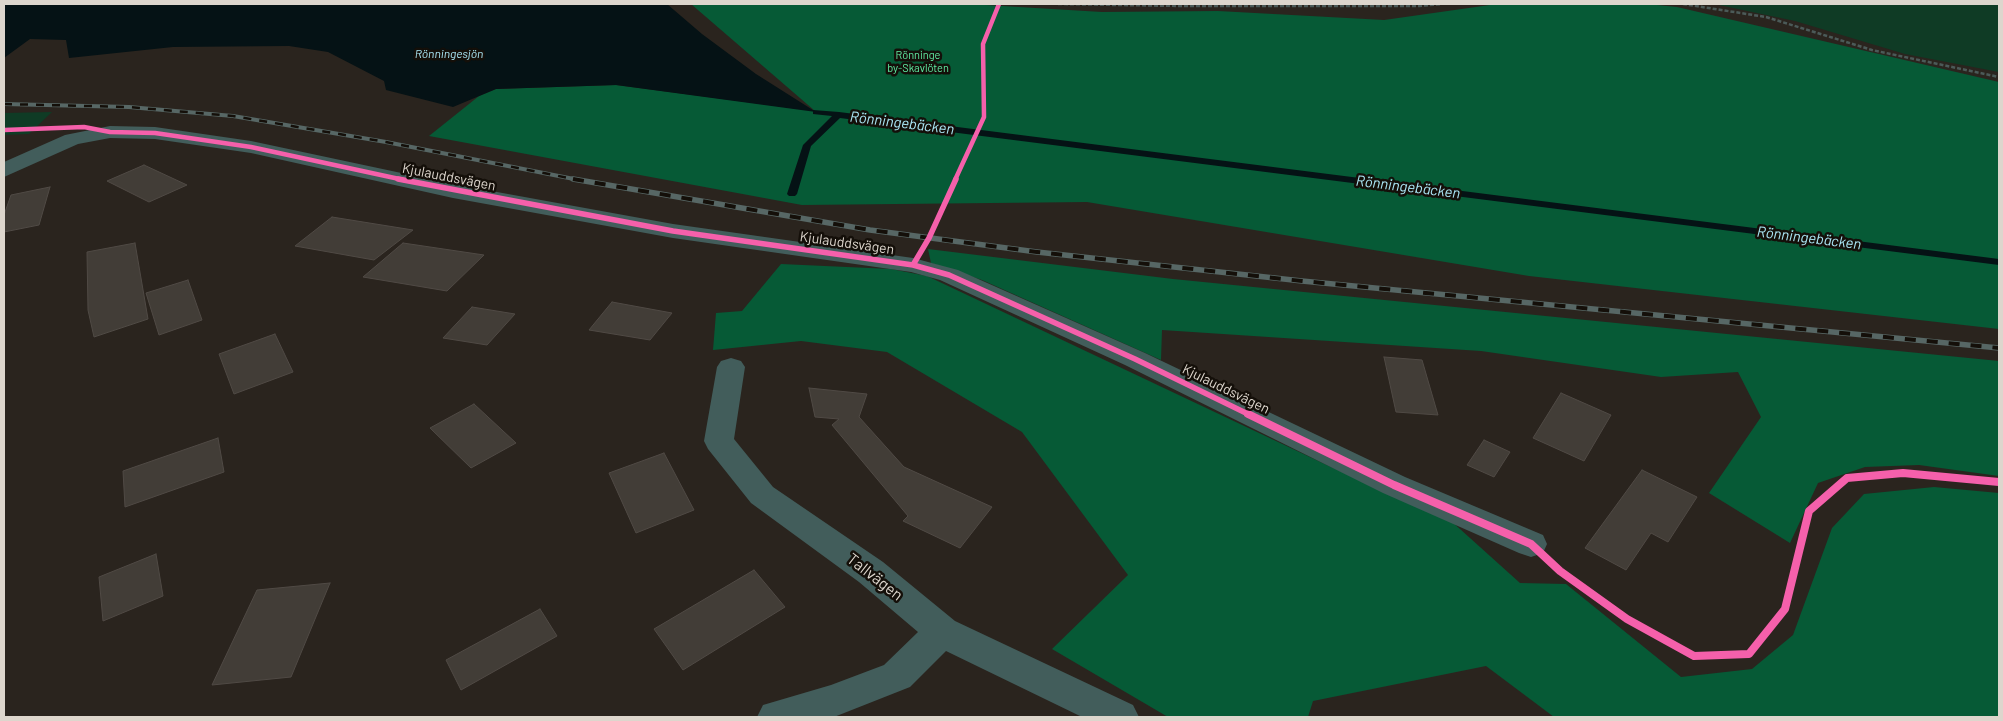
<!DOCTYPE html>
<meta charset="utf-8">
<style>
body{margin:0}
#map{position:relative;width:2003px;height:721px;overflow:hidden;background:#2a241e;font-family:Barlow,sans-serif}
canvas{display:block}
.frame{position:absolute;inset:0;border:5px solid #ddd6cd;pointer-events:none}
</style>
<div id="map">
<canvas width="2003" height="721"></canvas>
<div class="frame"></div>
</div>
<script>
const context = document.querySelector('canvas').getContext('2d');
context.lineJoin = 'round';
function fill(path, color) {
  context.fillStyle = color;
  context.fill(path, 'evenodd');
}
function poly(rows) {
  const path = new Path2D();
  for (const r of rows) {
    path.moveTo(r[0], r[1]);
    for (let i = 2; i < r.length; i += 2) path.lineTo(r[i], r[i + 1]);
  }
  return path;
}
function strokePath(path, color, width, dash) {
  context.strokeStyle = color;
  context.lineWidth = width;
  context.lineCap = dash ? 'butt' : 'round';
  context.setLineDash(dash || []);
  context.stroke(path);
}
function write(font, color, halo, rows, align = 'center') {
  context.font = font + ' Barlow,sans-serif';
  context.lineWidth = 5;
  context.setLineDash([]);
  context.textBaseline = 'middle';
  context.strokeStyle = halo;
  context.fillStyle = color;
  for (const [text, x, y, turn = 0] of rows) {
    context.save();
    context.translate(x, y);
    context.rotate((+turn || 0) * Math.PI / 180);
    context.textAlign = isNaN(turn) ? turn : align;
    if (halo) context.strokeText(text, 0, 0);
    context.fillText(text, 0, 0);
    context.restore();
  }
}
const green = poly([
 [1714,4,1999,4,1999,72,1905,54,1795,21],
 [52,112,29,134,4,135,4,113]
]);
const forest = poly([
 [691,4,969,4,1102,12,1218,11,1384,20,1497,4,1647,4,1677,7,1999,82,1999,329,1529,276,1087,202,802,205,429,136,479,96,496,89,616,85,815,111],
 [928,249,1173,279,1999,361,1999,476,1919,465,1865,467,1818,483,1790,543,1709,493,1761,417,1738,372,1661,377,1481,351,1162,330,1161,360,982,280,931,263],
 [781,264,891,269,927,276,1331,467,1450,520,1520,583,1566,584,1681,677,1752,669,1793,635,1832,528,1864,494,1934,487,1999,493,1999,717,1554,717,1486,666,1313,701,1308,717,1168,717,1052,649,1128,575,1022,432,887,352,801,341,713,350,716,313,742,311]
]);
const water = poly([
 [4,4,667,4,702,34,756,74,816,112,616,85,496,89,453,107,386,90,384,81,328,52,289,46,173,47,69,58,66,40,30,39,4,58]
]);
const stream = poly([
 [813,110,839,112,1999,259,1999,265,840,118,811,146,797,194,795,196,789,196,787,194,803,145,832,116,813,114,813,110]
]);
const building = poly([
 [144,165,187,185,149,202,107,181,144,165],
 [50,187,39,225,4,232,4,215,11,195,50,187],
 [332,217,413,230,374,260,295,246,332,217],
 [135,243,148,319,94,337,88,310,87,252,135,243],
 [403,243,484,255,447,291,363,277,403,243],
 [188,280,202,320,159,335,146,293,188,280],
 [612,302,672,313,650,340,589,330,612,302],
 [472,307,515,314,487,345,443,338,472,307],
 [275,334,293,372,234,394,219,354,275,334],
 [1384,357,1422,360,1438,415,1396,412,1384,357],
 [809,388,867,394,859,417,904,467,992,507,960,548,903,521,908,516,832,425,839,419,815,417,809,388],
 [1561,393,1611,415,1584,461,1533,438,1561,393],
 [474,404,516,443,471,468,430,428,474,404],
 [218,438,224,472,125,507,123,471,218,438],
 [1484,440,1510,452,1494,477,1467,465,1484,440],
 [664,453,694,510,636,533,609,473,664,453],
 [1642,470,1697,497,1668,542,1651,533,1626,570,1585,548,1642,470],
 [156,554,163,596,103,621,99,577,156,554],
 [754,570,785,607,683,670,654,629,754,570],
 [330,583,291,677,212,685,257,590,330,583],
 [540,609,557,636,461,690,446,660,540,609]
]);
const path = poly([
 [1058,4,1181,6,1419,6,1442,4],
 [1683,4,1766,17,1872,50,1999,77]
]);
const minor = poly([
 [110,126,155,127,251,141,453,184,673,224,913,258,958,270,1145,353,1405,477,1543,535,1547,544,1543,553,1531,557,1519,553,1383,493,1125,365,940,280,911,272,673,238,453,198,251,153,155,139,110,138,78,144,4,177,4,162,65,135,110,126],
 [731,358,741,361,745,367,734,439,773,487,883,562,955,621,1133,705,1139,717,1082,717,946,651,910,687,834,717,757,717,763,705,831,685,884,665,918,632,859,582,751,503,708,449,704,441,717,367,721,361,731,358]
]);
const railFar1 = poly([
 [4,104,129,107,233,116,386,142,579,180]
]);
const rail = poly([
 [573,179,870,230,1037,252,1302,281,1999,348]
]);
const cyclewayFar2 = poly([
 [4,130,84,127,110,132,155,133,251,147,404,180],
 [955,180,984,117,983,44,999,4]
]);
const cyclewayFar1 = poly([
 [398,179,673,231,913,265,949,275,1135,359,1250,415],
 [913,265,929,238,956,179]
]);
const cycleway = poly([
 [1248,414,1394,485,1531,544,1560,571,1627,619,1694,656,1749,654,1785,609,1809,511,1847,478,1903,473,1999,482]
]);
const farParknames = [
 ["Rönninge",918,55],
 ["by-Skavlöten",918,68]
];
const farWaternames = [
 ["Rönningesjön",449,54]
];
const streetNames = [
 ["Kjulauddsvägen",449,177,11],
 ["Kjulauddsvägen",847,243,8],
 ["Kjulauddsvägen",1226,389,26]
];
const waterNames = [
 ["Rönningebäcken",902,123,7],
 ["Rönningebäcken",1408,187,7],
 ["Rönningebäcken",1809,238,7]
];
const nearStreetnames = [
 ["Tallvägen",875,577,38]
];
fill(green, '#0f3b25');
fill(forest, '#065a36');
fill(water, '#051215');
fill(stream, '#051215');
fill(building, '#423d37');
strokePath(building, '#504a45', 1);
strokePath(path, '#4b5a58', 2.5, [4, 2]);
fill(minor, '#425d5b');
strokePath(railFar1, '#576765', 4);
strokePath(rail, '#576765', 5.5);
strokePath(railFar1, '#140f09', 2.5, [8]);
strokePath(rail, '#140f09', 4, [11]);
strokePath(cyclewayFar2, '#f560ab', 4.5);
strokePath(cyclewayFar1, '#f560ab', 5.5);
strokePath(cycleway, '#f560ab', 8);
write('11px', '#60eca3', '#140f09', farParknames);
write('italic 12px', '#aae6f5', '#140f09', farWaternames);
write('14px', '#ddd6cd', '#140f09', streetNames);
write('italic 15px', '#aae6f5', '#140f09', waterNames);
write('16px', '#ddd6cd', '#140f09', nearStreetnames);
</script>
